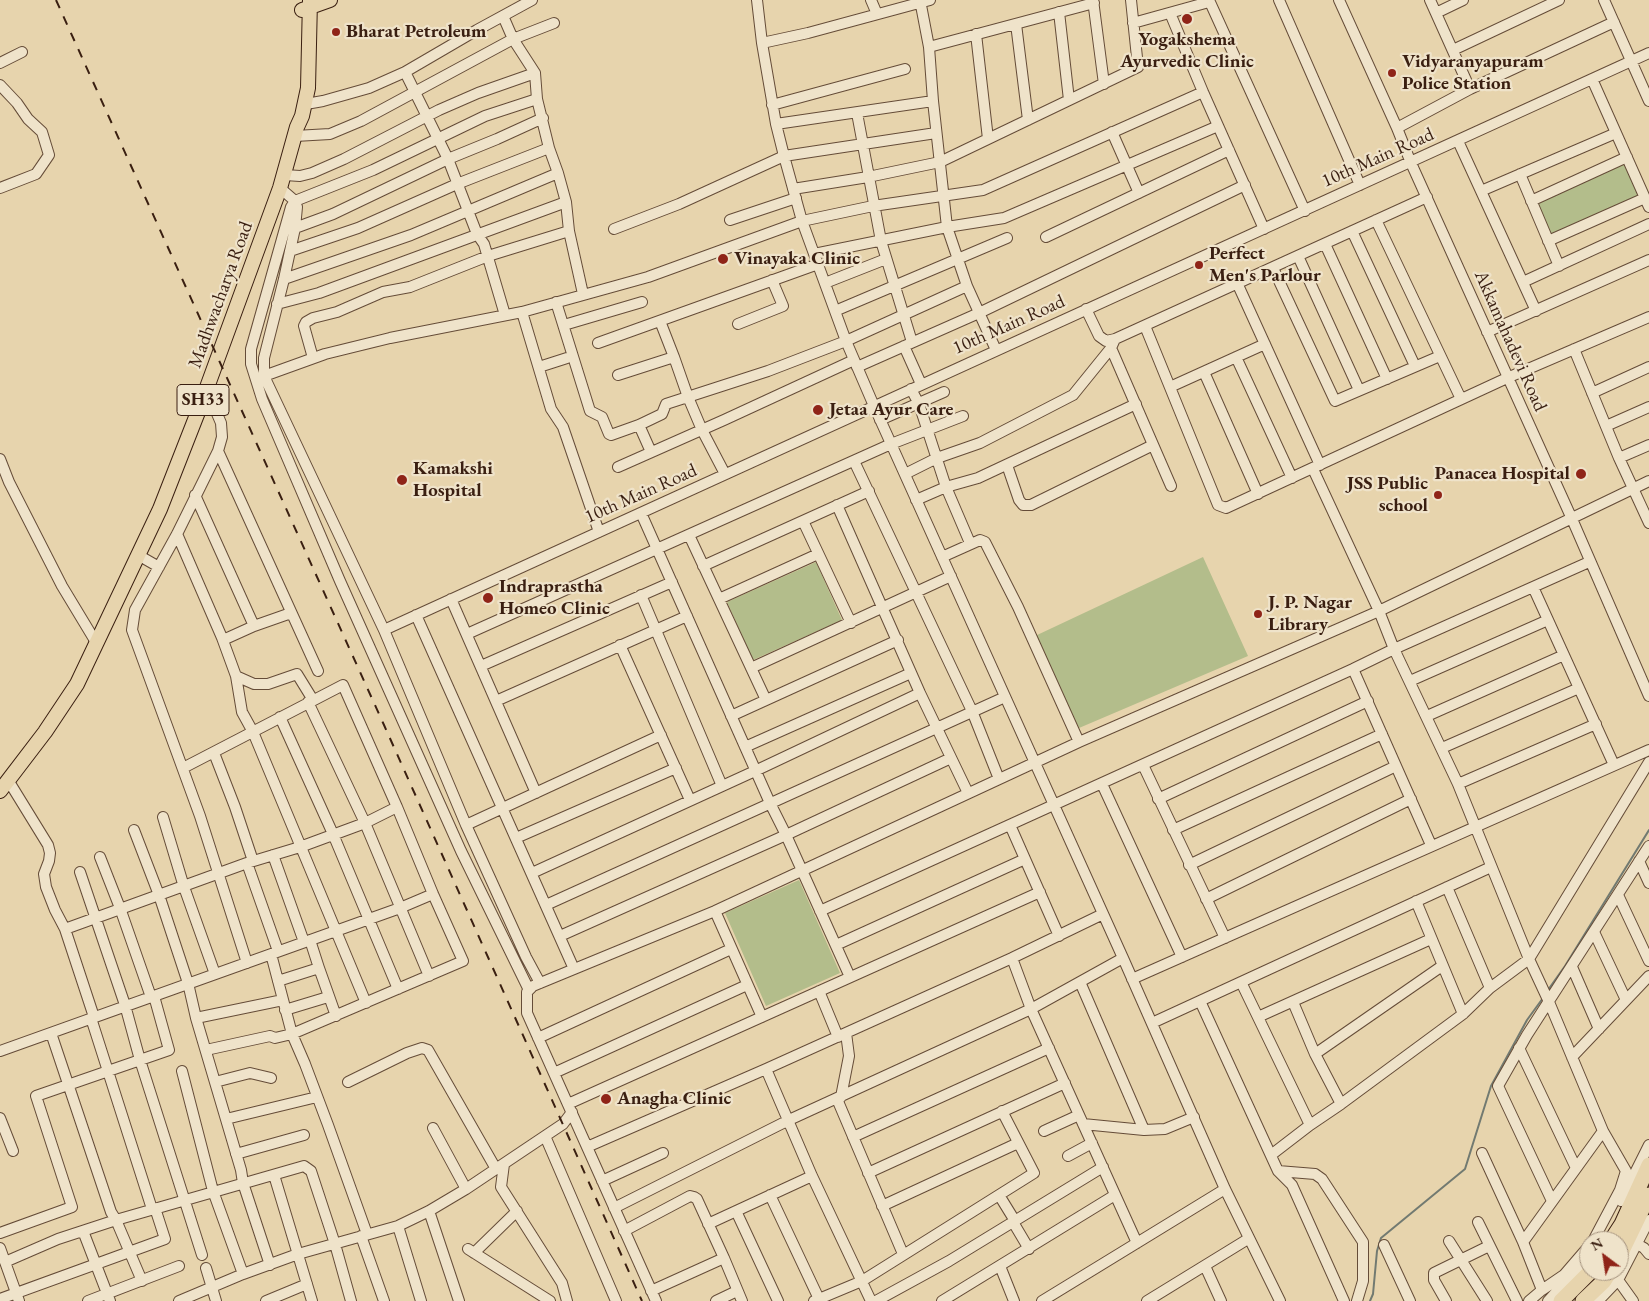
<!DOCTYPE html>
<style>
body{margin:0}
#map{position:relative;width:1649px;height:1301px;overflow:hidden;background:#e7d4ad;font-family:"EB Garamond",serif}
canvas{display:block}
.north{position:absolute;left:1579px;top:1231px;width:50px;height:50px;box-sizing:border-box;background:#efe3ca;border:1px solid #a79580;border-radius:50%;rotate:329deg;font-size:14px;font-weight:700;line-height:20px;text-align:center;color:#3a1f11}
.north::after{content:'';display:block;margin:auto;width:18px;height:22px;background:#8f2418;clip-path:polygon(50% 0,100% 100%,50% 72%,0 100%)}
</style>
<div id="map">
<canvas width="1649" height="1301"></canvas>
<div class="north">N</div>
</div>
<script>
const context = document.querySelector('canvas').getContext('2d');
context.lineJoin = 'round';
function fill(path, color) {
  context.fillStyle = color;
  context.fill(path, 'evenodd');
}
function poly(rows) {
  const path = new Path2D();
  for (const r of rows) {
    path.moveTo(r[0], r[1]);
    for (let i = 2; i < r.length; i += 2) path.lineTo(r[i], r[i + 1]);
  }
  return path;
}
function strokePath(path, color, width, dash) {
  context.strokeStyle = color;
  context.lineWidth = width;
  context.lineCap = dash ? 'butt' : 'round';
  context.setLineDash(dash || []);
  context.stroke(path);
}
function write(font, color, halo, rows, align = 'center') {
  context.font = font + ' "EB Garamond",serif';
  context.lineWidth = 4.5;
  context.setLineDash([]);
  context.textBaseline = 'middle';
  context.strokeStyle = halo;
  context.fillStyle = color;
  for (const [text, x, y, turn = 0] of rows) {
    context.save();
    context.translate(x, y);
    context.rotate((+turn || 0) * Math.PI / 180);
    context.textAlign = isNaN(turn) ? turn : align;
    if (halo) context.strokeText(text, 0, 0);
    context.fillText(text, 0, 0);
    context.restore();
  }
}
const green = poly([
 [1624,162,1640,197,1552,236,1536,201],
 [1203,557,1248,656,1079,728,1035,636],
 [816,562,842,620,753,660,727,602],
 [799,880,840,973,766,1006,725,913]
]);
const stream = poly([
 [1548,990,1565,966,1649,830],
 [1370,1301,1373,1294,1377,1251,1381,1238,1465,1169,1491,1086,1527,1020,1543,998]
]);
const minor = poly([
 [757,0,762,43,776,124,784,156,802,221,846,341,874,406,1123,958,1225,1189,1280,1301],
 [871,0,877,14],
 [920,0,929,47,933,101,947,227,967,286,996,350],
 [1093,0,1104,84],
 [1209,0,1305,211],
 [1279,0,1360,185],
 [1339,0,1397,128,1411,163,1572,519,1649,696],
 [1430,0,1470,89],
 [1604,0,1649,101],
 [1059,12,1069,100],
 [1170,13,1203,92,1264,229],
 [1436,13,1463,0],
 [1133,23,1209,2],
 [1016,24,1028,120],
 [976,34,988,139],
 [762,43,808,33,930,0],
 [929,47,1094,3],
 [1453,50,1559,0],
 [0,63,22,52],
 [405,72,448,159,477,234,484,244,505,315],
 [1592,79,1649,207],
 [0,85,17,103,28,119,42,132,49,155,36,174,0,188],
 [306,104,323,101,369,88,405,72,477,30,532,0],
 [772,105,905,69],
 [857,113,881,241,912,342],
 [776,124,933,101],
 [1397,128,1470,89,1614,22],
 [1112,132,1139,193],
 [295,136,330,134,361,121,513,39,554,23],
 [1458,141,1536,311],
 [1520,174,1559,266],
 [285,175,300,176,312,173,344,159,439,110,478,93,535,73],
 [280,188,295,201,297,207,295,228,284,279,264,358,264,376,384,630,466,825,526,957,540,983],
 [793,189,868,177,940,162,1138,67,1131,0],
 [1481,191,1616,133],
 [1531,201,1627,157],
 [730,220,796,198],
 [1376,220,1461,399],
 [295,228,333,214,448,159,497,139,543,118],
 [614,229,679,204,784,156,936,133],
 [569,231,583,294],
 [1352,231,1415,366],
 [1046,237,1229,150],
 [1548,241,1645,198],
 [1325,244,1387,379],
 [290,251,358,228,457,184,549,148],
 [814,254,947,227,1004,218,1218,126],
 [1298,256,1359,390],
 [1273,268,1335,401,1440,356],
 [284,279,411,235,558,173],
 [1523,282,1649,224],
 [825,283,886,259],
 [1238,285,1320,465],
 [556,302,590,411,602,417,609,434,611,435,639,425,662,414,666,404,768,371,846,341,967,286],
 [277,304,319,293,566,202],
 [1086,309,1099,336,1106,341,1115,339],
 [835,311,1007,238],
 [522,312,551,409,563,427,599,532],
 [660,321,674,357],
 [738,324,783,306,772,280],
 [564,325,642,302],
 [1145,326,1218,505,1226,508,1507,378,1649,317],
 [1487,332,1649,260],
 [598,343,818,264],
 [904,346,921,384],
 [1111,348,1171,486],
 [1574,349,1619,458,1649,523],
 [1236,357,1292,478],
 [313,358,304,326,306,322,313,318,337,312,383,292,410,287,488,256,569,231,566,202,558,173,549,148,537,99,535,73,513,39,503,16],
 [539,367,567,358],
 [857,367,979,313,1245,185],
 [1204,372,1258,494],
 [618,375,674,357,688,397,702,430,725,474],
 [264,376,325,354,390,338,522,312,648,277,802,221,873,206,983,190,1203,92],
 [1170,387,1265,344],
 [911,389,919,404,946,487,970,543],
 [1592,393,1649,367],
 [205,395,215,409,221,423,222,437,218,451,177,534,135,610,132,630,200,816,247,963],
 [880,420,944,392],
 [639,425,651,452],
 [1606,426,1649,407],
 [218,451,318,671],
 [1619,458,1649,445],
 [0,459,9,482,62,586,97,644],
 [854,461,972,711,999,779],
 [1007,465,1019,500,1023,505,1031,505,1153,445],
 [618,467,724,420,854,360],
 [1313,469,1379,611,1394,649,1458,784,1529,959,1549,1002,1603,1131,1626,1171,1620,1190,1593,1241],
 [905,474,937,458,980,443,1073,395,1111,348,1115,339,1427,197],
 [195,495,254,626],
 [916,500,946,487,978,478,1136,404],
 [837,505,920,693,968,793],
 [641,513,770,803,786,835,850,977],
 [803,521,851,623],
 [177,534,223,640,254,626,291,613],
 [689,535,766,700],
 [138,555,159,567],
 [942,557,980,540,985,542,1018,607,1079,742],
 [703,566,869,491],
 [1533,587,1614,765],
 [641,595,722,786],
 [451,599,536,793],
 [719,599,818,554],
 [416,615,574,969],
 [384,630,1649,53],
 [467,634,891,444,963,416],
 [221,635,236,676,242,712,253,732,366,1003],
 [620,645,690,800],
 [481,666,672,582],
 [751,668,951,576],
 [1353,669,1431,845],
 [236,676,254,684,268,684,297,674,313,700],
 [1410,681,1548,620],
 [496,701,687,616],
 [308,702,365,823,429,976],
 [731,716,898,640],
 [1427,716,1564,655],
 [280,717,333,834,398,989],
 [745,747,911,673],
 [1442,748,1579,688],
 [214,753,235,807,253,861],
 [1143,765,1225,938],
 [183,768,343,685,397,807,433,894,463,961,292,1034,275,1038,270,1036,206,1050],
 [8,780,48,845,50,853,49,861,44,874,46,887,55,910,65,929,94,1017],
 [1102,784,1182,957],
 [1458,784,1596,724],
 [1158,799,1368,701],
 [163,817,184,887,215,974],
 [466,825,661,735],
 [1010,825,1059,936],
 [134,830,159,895,188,983,196,1018,241,1170,243,1183,270,1265],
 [1173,830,1382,734],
 [516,838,676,768],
 [273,855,304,942],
 [100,857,120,908,151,997],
 [1639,861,1649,883],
 [247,863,278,951],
 [1189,865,1396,766],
 [80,872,125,1005,140,1060,202,1255],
 [532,873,755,771,920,693],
 [1447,887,1490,988],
 [1618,895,1649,961],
 [1206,899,1411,799],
 [1416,901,1463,1014],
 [546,905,1005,697],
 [715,911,762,1017],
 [820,911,1353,669,1394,649,1589,562],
 [65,929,247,863,300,847,365,823,397,807],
 [1594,932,1626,1000],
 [560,936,786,835,951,758],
 [836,945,1025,859],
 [271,954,292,1034,305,1064,328,1125,367,1234],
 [1012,958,1031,1009,1137,1243],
 [1572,967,1599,1029],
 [319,968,336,1016],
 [1132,979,1649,750],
 [278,981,319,968,310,940],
 [1080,982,1144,1130],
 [1241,982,1310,1125,1271,1155],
 [529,990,461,851,340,581,262,399,251,364,251,349,291,207,295,201,373,170,485,116,537,99],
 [819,991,838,1037],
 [1200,1001,1278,1171,1292,1185,1344,1301],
 [1293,1002,1315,1054,1341,1104,1310,1125],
 [285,1010,328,997],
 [1258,1017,1431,939],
 [91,1018,152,1209],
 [196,1018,283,1000],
 [1152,1023,1491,867],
 [51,1033,111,1212,116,1220,142,1281],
 [538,1038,731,949],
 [1519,1048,1576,1168],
 [0,1051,400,908,433,894],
 [1315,1054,1442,966],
 [1572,1057,1649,976],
 [766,1069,812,1176,871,1301],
 [182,1071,213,1191,243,1274],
 [554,1073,747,985],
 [215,1082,250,1073,271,1078],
 [348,1082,407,1053,422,1048,428,1050,496,1169],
 [841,1097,849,1056,846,1033],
 [837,1099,903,1254],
 [568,1104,1040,892],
 [1341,1104,1463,1014,1490,988,1529,959,1649,762],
 [0,1118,13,1151],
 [226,1119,317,1097],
 [1083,1124,1144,1130,1165,1129,1194,1117],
 [433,1128,466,1189],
 [1044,1131,1079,1115],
 [545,1136,616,1301],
 [853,1137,1049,1048],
 [587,1147,766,1069,1012,958,1103,914],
 [1482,1153,1523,1242,1542,1290,1529,1301],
 [236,1154,304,1135],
 [1068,1156,1092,1143],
 [504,1164,501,1187,562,1283,567,1301],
 [1278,1171,1315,1174,1322,1179,1363,1242,1363,1281,1357,1301],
 [868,1173,1065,1083],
 [274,1175,312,1301],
 [602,1181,663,1153],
 [770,1195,819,1299],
 [999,1195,1015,1221],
 [1552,1201,1498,1086,1527,1035,1649,846],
 [1621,1201,1649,1145],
 [882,1206,1018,1143],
 [614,1208,789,1120,1031,1009,1123,958],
 [429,1211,459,1301],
 [736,1211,778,1301],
 [1013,1222,1029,1249],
 [1478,1222,1517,1301],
 [708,1224,812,1176],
 [398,1226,421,1301],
 [83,1231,110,1301],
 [624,1231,690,1196,694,1197,697,1199,724,1258,742,1301],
 [0,1233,72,1207,36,1096,169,1050,154,996],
 [361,1236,384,1301],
 [1449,1241,1487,1301],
 [1523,1242,1603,1131],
 [1637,1244,1644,1248,1649,1254],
 [1384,1245,1410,1301],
 [0,1248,19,1301],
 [468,1249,550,1301],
 [474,1253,517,1211],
 [5,1262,58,1239,116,1220,304,1166,311,1171,335,1244,351,1301],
 [1000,1266,1014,1301],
 [1205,1266,1221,1301],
 [206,1268,216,1301],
 [1618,1280,1633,1301],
 [1542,1290,1564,1275,1589,1246],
 [651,1291,724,1258],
 [0,1299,165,1239,155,1208],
 [88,1301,179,1266],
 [179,1301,243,1274,298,1254,398,1226,429,1211,466,1189,563,1124,572,1112],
 [266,1301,307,1284],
 [656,1301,527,1013,527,992,533,986,715,911,1079,742,1379,611,1649,481],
 [716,1301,737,1291],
 [814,1301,862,1281,1034,1173,1002,1111],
 [876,1301,949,1261,1103,1167],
 [942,1301,1115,1195],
 [1042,1301,1225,1189],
 [1147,1301,1248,1239],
 [1446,1301,1434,1280,1434,1273,1489,1246],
 [1548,1301,1589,1256],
 [1598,1301,1618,1280,1649,1220]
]);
const major = poly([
 [302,10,330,0],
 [0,791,45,732,77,684,160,509,198,412,280,188,297,127,302,116,308,88,310,0]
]);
const highway = poly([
 [1611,1241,1622,1224,1649,1165],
 [1619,1257,1649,1195],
 [1561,1301,1591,1271],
 [1583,1301,1604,1281,1610,1271]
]);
const rail = poly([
 [56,0,384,725,642,1301]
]);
const markers = [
 [1187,19,6,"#8f2418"],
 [336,32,5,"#8f2418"],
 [1392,73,5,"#8f2418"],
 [723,259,6,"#8f2418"],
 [1199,265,5,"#8f2418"],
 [818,410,6,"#8f2418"],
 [1581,474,6,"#8f2418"],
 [402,480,6,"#8f2418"],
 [1438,495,5,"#8f2418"],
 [488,598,6,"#8f2418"],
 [1258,614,5,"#8f2418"],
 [606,1099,6,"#8f2418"]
];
const shields = [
 [203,400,52]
];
const shieldNames = [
 ["SH33",203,400]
];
const poiNames = [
 ["Bharat Petroleum",346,32],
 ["Yogakshema",1187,40,"center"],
 ["Ayurvedic Clinic",1187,62,"center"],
 ["Vidyaranyapuram",1402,62],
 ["Police Station",1402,84],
 ["Perfect",1209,254],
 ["Men's Parlour",1209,276],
 ["Vinayaka Clinic",734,259],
 ["Jetaa Ayur Care",829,410],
 ["Kamakshi",413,469],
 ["Hospital",413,491],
 ["Panacea Hospital",1570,474,"right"],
 ["JSS Public",1428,484,"right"],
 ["school",1428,506,"right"],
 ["Indraprastha",499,587],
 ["Homeo Clinic",499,609],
 ["J. P. Nagar",1268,603],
 ["Library",1268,625],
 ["Anagha Clinic",617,1099]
];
const streetNames = [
 ["10th Main Road",1378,158,-24],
 ["Madhwacharya Road",221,295,-70],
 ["10th Main Road",1009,325,-24],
 ["Akkamahadevi Road",1510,341,66],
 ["10th Main Road",641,494,-24]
];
fill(green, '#b3bd8b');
strokePath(stream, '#727a71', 2);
strokePath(minor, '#654c38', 12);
strokePath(major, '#3a1f11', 16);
strokePath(highway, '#3a1f11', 17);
strokePath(minor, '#efe3ca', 10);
strokePath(major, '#e7d4ad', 14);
strokePath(highway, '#e7d4ad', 15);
strokePath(rail, '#3a1f11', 2, [9, 9]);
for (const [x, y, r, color] of markers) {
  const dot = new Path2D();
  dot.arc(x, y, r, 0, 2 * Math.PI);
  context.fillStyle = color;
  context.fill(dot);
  strokePath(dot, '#efe3ca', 2);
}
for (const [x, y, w] of shields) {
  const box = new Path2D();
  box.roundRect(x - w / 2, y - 15.5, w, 31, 4);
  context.fillStyle = '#efe3ca';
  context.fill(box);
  strokePath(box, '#3a1f11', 1);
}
write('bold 18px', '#3a1f11', null, shieldNames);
write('bold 19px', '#3a1f11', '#efe3ca', poiNames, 'left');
write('19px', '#3a1f11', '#efe3ca', streetNames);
</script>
